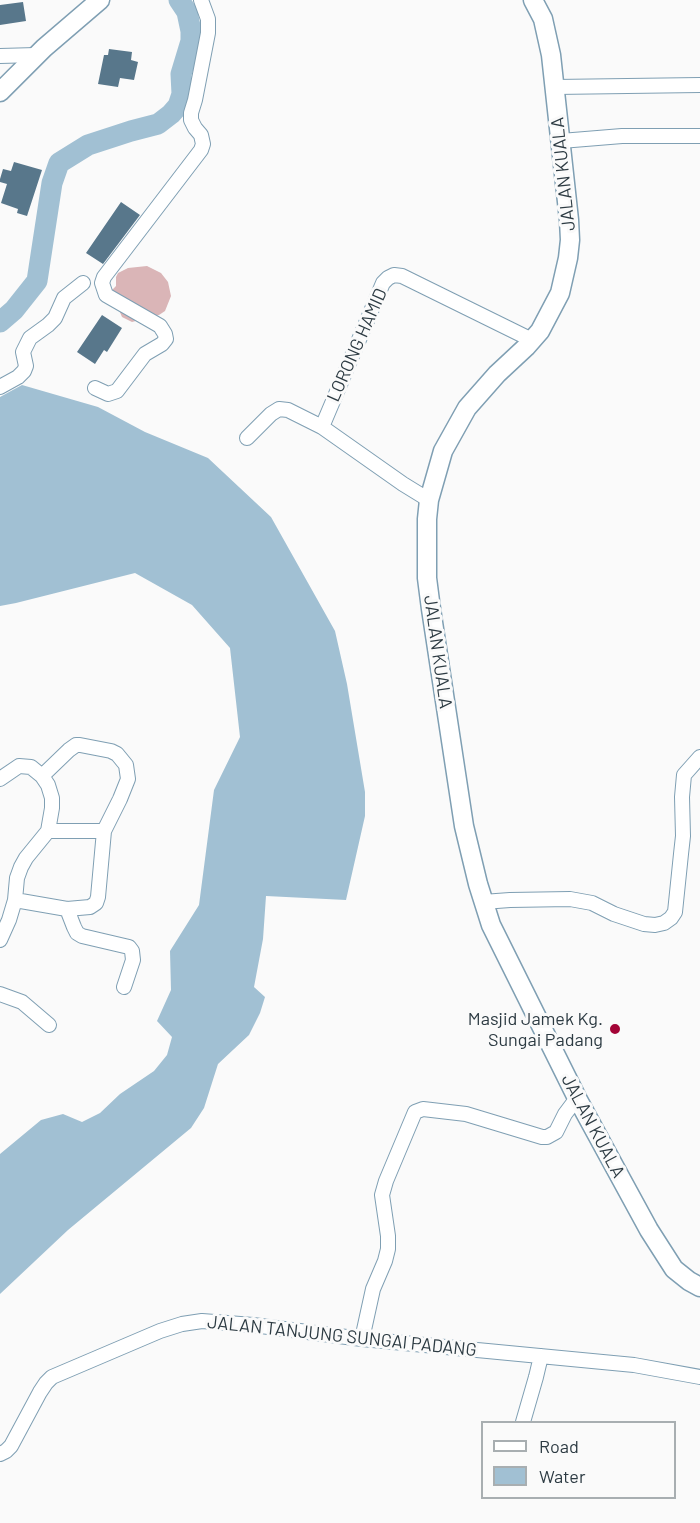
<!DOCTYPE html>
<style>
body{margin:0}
#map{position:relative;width:700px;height:1523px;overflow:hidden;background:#fafafa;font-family:Barlow,sans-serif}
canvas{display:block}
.legend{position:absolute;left:481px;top:1421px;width:195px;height:78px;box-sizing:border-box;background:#fafafa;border:2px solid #a8aeb1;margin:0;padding:8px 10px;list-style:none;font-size:18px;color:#2d3b43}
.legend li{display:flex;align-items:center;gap:12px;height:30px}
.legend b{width:30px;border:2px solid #a8aeb1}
</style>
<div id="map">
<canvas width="700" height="1523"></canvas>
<ul class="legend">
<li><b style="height:8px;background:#fff"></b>Road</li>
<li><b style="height:16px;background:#a1c0d3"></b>Water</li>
</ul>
</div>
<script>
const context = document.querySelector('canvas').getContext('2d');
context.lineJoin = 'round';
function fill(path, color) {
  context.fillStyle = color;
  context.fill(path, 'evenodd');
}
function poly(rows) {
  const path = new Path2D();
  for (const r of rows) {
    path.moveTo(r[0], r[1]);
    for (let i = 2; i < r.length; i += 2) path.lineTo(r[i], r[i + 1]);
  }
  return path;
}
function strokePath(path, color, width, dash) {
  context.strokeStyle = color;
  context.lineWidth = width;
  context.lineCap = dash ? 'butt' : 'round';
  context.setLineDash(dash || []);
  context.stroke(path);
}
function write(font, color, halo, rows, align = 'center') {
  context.font = font + ' Barlow,sans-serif';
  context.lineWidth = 6;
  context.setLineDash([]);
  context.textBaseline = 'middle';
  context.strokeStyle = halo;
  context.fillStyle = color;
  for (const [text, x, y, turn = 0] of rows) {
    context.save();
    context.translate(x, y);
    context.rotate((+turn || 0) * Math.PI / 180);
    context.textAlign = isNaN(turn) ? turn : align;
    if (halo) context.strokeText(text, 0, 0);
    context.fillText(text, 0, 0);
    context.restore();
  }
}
const forest = poly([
 [147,266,161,273,168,282,171,296,165,311,159,315,132,322,122,317,111,291,116,286,116,277,118,273,128,268]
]);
const water = poly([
 [22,385,98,407,145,432,208,458,271,517,335,631,347,684,365,792,365,816,346,900,266,896,263,939,254,987,265,997,260,1013,249,1035,218,1064,204,1108,191,1128,68,1230,0,1294,0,1154,41,1120,63,1114,82,1122,100,1113,120,1094,154,1071,167,1055,172,1037,157,1021,171,990,170,951,199,905,214,790,240,737,230,648,192,605,135,573,16,603,0,606,0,397]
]);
const river = poly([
 [0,322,14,310,37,281,52,183,59,163,88,145,131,131,158,124,171,114,178,106,182,94,181,74,191,41,191,31,187,12,179,0]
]);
const building = poly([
 [23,2,26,21,0,25,0,5],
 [109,49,132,52,131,60,138,62,134,80,120,78,118,87,98,84,104,55,108,55],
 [14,162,42,170,27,216,17,213,18,209,1,203,7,184,0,182,0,179,3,169,11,171],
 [121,202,140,215,103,264,86,253],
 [102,315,122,328,107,352,104,350,95,364,77,352]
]);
const street = poly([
 [0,56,36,55],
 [555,87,700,85],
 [561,141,622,136,700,136],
 [0,387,18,377,24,371,26,366,23,352,30,338,48,325,55,318,64,298,83,283],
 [95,388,108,394,117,391,145,354,162,344,166,339,165,334,160,326,106,295,102,283,104,277,201,150,203,144,201,135,195,128,191,120,191,113,195,100,208,33,208,19,201,0],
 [322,427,383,283,388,278,394,275,402,276,532,340],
 [247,438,271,414,279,409,288,410,322,427,403,484,429,500],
 [0,779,19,766,31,767,42,776,48,785,52,798,52,808,48,831,26,858,21,867,17,878,15,900,9,920,0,940],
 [48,831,104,831],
 [15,900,67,909,90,907,96,903,98,897,104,831,120,799,128,779,126,765,117,754,111,751,80,745,76,745,69,750,42,776],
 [483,902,510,900,570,899,592,903,614,914,644,924,655,925,664,923,671,918,675,912,681,854,683,836,682,797,684,775,700,757],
 [67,909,74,927,77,933,82,936,129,947,132,951,133,960,124,987],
 [0,994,22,1002,49,1025],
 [362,1339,373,1289,385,1261,388,1249,388,1236,382,1195,386,1181,415,1112,423,1109,466,1114,542,1137,547,1137,556,1132,565,1114,577,1098],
 [523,1422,536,1377,541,1356],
 [0,1454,6,1451,11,1446,40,1392,46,1383,52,1377,160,1331,182,1324,202,1321,253,1325,362,1339,634,1365,700,1377]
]);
const secondary = poly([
 [533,0,543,19,551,55,569,220,570,240,568,258,560,293,540,331,526,347,497,374,467,408,443,451,429,500,427,519,427,578,431,609,464,826,478,884,491,925,577,1098,649,1230,674,1269,689,1281,700,1287],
 [0,92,44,48,100,0]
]);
const markers = [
 [615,1029,6,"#a30436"]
];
const streetNames = [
 ["JALAN KUALA",563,174,-96],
 ["LORONG HAMID",357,345,-66],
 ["JALAN KUALA",438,652,82],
 ["JALAN KUALA",593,1126,62],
 ["JALAN TANJUNG SUNGAI PADANG",342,1336,6]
];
const poiNames = [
 ["Masjid Jamek Kg.",603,1019],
 ["Sungai Padang",603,1040]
];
fill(forest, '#dab5b7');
fill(water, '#a1c0d3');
strokePath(river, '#a1c0d3', 21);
fill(building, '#58778b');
strokePath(street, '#7f9fb3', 16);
strokePath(secondary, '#7f9fb3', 21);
strokePath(street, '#fff', 14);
strokePath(secondary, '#fff', 18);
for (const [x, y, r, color] of markers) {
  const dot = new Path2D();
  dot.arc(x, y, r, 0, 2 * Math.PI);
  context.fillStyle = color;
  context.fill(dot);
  strokePath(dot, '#fafafa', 2);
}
write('18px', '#2d3b43', '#fafafa', streetNames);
write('18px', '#2d3b43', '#fafafa', poiNames, 'right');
</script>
